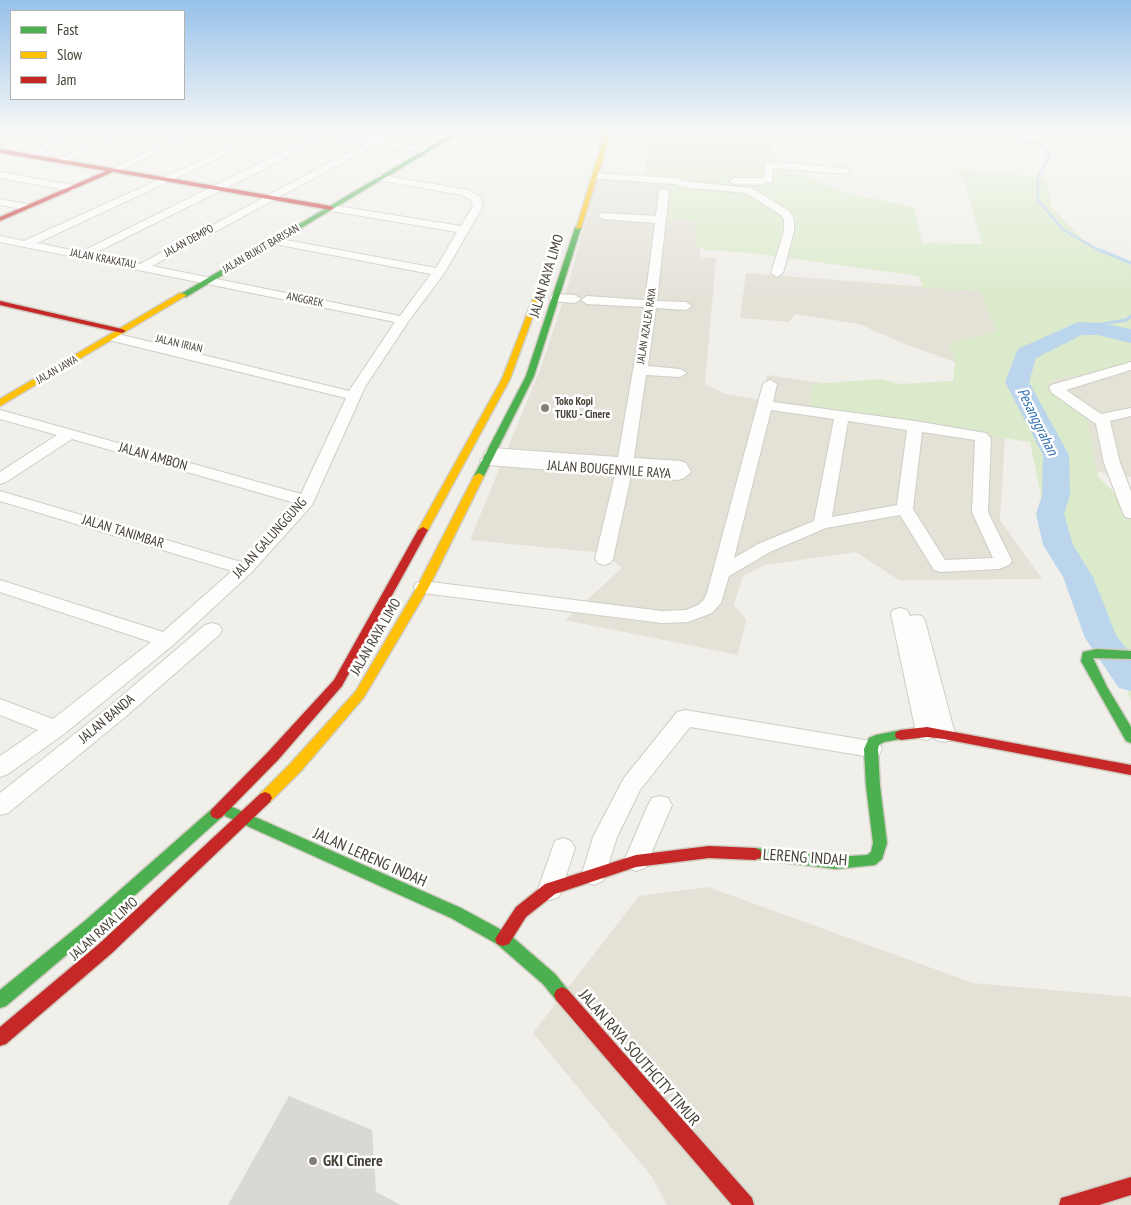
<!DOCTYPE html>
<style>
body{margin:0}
#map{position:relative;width:1131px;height:1205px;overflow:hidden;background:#f0efea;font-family:"PT Sans Narrow",sans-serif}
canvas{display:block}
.legend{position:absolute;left:10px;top:10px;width:175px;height:90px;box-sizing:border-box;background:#fff;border:1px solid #b5b3af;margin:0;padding:6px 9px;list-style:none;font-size:15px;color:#464136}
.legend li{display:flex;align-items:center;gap:10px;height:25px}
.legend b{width:25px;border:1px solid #b5b3af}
</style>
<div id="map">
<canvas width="1131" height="1205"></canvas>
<ul class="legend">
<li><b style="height:6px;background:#4caf50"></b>Fast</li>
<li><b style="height:6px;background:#ffc107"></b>Slow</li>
<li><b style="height:6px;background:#c62828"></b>Jam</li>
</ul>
</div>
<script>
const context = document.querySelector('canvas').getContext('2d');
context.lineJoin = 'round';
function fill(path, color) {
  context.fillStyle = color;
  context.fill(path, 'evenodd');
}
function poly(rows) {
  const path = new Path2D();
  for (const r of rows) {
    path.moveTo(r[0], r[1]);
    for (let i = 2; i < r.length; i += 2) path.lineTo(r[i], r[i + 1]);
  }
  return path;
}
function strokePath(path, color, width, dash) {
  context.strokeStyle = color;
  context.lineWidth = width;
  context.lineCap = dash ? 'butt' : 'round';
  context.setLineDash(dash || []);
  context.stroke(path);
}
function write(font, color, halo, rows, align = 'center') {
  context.font = font + ' "PT Sans Narrow",sans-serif';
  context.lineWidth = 5;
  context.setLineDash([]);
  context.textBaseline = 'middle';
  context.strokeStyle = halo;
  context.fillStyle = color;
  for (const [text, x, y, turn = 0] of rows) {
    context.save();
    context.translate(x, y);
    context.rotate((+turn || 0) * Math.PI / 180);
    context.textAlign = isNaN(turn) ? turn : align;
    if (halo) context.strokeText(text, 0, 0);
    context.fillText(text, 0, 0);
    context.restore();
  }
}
const residential = poly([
 [597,178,677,182,703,219,700,257,716,258,705,384,725,394,762,400,767,375,821,383,818,407,1005,438,1000,520,1042,579,899,580,856,552,765,565,743,576,734,605,746,620,738,655,565,620,622,568,604,553,470,540,541,367,566,292],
 [746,273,980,291,996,331,949,343,955,362,907,345,859,324,795,314,789,322,740,318],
 [1131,359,1131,477,1085,470,1035,379],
 [708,887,973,983,1131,997,1131,1205,667,1205,652,1177,533,1033,639,896]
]);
const green = poly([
 [649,131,815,131,816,137,772,136,776,164,842,192,914,207,922,243,982,244,964,179,951,168,1046,178,1052,208,1088,245,1131,263,1131,364,1058,379,1046,385,1061,399,1087,417,1098,477,1117,495,1131,499,1131,701,1085,562,1053,554,1030,442,809,409,812,384,882,379,900,384,953,381,955,362,949,343,996,331,980,291,923,288,919,276,751,253,707,250,697,245,694,221,667,219,672,178,645,175]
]);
const streamFar1 = poly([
 [993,131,1040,145,1050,156,1038,177,1038,200,1062,229,1102,252]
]);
const stream = poly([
 [1100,250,1131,263],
 [1078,328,1126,320,1131,316]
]);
const river = poly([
 [0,131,10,131,5,136,0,137,0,131],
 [1078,322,1098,323,1131,329,1131,343,1098,335,1082,335,1036,358,1029,382,1069,455,1070,495,1064,514,1073,545,1093,577,1116,635,1131,655,1131,691,1119,688,1085,638,1063,577,1043,545,1036,514,1042,495,1043,455,1005,382,1018,349,1078,322]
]);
const building = poly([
 [289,1096,372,1130,376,1192,401,1205,228,1205]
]);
const street = poly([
 [5,131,17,131,0,140,0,134,5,131],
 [71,131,82,131,31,158,28,159,23,156,71,131],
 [124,131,136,131,61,163,58,164,53,161,124,131],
 [194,131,206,131,116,172,113,173,108,170,194,131],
 [324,131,334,131,332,133,372,140,388,131,399,131,382,141,428,148,433,151,428,154,375,145,152,266,400,316,431,274,275,244,269,241,275,238,436,268,457,232,331,211,326,208,331,205,461,226,473,206,471,200,462,195,377,180,377,176,380,175,469,190,480,197,483,206,445,272,408,322,365,387,312,505,251,573,173,645,64,734,8,774,0,777,0,756,38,730,0,715,0,699,53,719,151,642,0,592,0,580,163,632,232,571,0,501,0,491,241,562,295,503,72,439,6,482,0,484,0,472,57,435,0,419,0,410,301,494,346,398,109,340,107,337,114,333,349,391,395,322,0,242,0,236,24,241,230,147,236,147,238,149,37,243,81,252,324,131],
 [326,138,364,144,140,264,93,254,326,138],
 [943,131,953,131,958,137,951,139,943,131],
 [775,162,845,168,850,171,845,174,775,168,773,169,772,182,757,185,734,184,729,181,734,178,764,178,765,165,775,162],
 [0,172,72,185,77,188,72,191,0,178,0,172],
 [594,173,673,178,690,182,752,188,789,211,794,219,794,231,783,273,777,277,771,273,784,231,784,219,781,215,746,193,690,188,673,184,591,178,591,174,594,173],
 [664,188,669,191,657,301,686,302,692,306,686,310,656,308,648,366,680,369,687,373,680,377,646,375,634,458,680,461,686,463,691,472,684,478,678,480,631,476,613,559,610,563,604,565,598,563,595,559,615,475,488,465,482,463,480,460,486,456,484,453,487,450,492,448,618,457,644,307,587,304,581,300,587,296,645,300,655,223,603,219,598,216,603,213,656,216,659,191,664,188],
 [0,199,31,205,32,207,27,210,0,205,0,199],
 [556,294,575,295,581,299,575,303,552,301,550,298,552,295,556,294],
 [1131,362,1131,370,1066,390,1101,414,1131,408,1131,416,1110,421,1120,463,1131,491,1131,518,1125,517,1123,513,1104,463,1096,424,1052,393,1049,388,1051,385,1131,362],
 [770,380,777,384,773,402,915,421,986,433,991,438,988,512,1012,561,1009,565,999,569,940,572,934,570,900,515,826,528,770,552,729,576,721,603,712,613,688,622,662,623,423,593,416,591,414,587,416,583,423,581,662,611,686,610,698,605,704,600,707,593,763,384,770,380],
 [771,410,834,419,814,521,758,544,734,558,771,410],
 [848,421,907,430,897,505,832,517,848,421],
 [922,432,975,440,972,512,993,558,945,560,913,509,922,432],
 [900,608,907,610,910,616,915,615,922,616,925,621,955,734,952,740,944,742,936,740,935,737,927,740,919,738,916,732,891,614,893,610,900,608],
 [212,623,219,625,222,630,219,635,124,718,8,813,0,815,0,793,110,706,205,625,212,623],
 [685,710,871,741,879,743,882,749,879,755,871,757,690,727,640,790,617,837,603,881,594,885,585,881,582,874,593,837,624,778,677,712,685,710],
 [660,796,668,798,672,805,645,868,636,871,627,868,624,861,648,805,652,798,660,796],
 [563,838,571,841,575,848,559,897,550,900,541,897,538,889,555,841,563,838]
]);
const fast = poly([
 [457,131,463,131,186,297,179,295,457,131],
 [578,226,581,228,534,376,484,476,479,479,476,478,474,476,526,376,575,228,578,226],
 [1097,649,1131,651,1131,659,1093,658,1107,687,1131,727,1131,743,1126,741,1081,661,1083,652,1097,649],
 [901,730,906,732,907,735,906,738,884,742,879,745,878,749,880,786,887,843,882,859,875,865,836,869,750,858,748,854,750,850,755,848,836,857,867,855,871,852,873,843,866,786,864,749,869,738,876,735,901,730],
 [230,806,461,908,509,934,555,974,568,990,570,995,568,1000,562,1003,556,1000,543,984,497,944,451,918,225,816,224,813,222,817,96,930,6,1006,0,1008,0,990,86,920,212,809,217,807,223,812,225,808,230,806]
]);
const slow = poly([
 [603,131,608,131,607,135,609,139,581,228,576,229,603,139,601,135,603,131],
 [547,263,552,264,510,379,428,530,423,533,419,532,418,530,502,379,547,263],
 [180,293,187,295,0,406,0,399,180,293],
 [479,473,484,476,429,587,364,697,301,771,270,802,265,804,260,802,258,798,260,794,291,763,356,691,417,587,474,476,479,473]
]);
const jam = poly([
 [0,149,331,206,334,208,331,210,113,172,0,221,0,217,106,171,0,153,0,149],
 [0,301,122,329,126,331,122,333,0,305,0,301],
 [423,527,428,530,342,686,278,760,222,817,217,819,212,817,210,813,212,809,268,752,334,680,418,530,423,527],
 [927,727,1131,765,1131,775,944,739,927,737,901,740,896,738,895,735,896,732,901,730,927,727],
 [265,792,270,794,272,798,270,802,112,953,6,1044,0,1046,0,1027,100,943,260,794,265,792],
 [709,846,755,848,760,850,762,854,760,858,755,860,709,858,636,867,555,894,526,917,509,944,503,946,497,944,495,939,516,907,545,884,636,855,709,846],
 [562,987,568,990,752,1198,754,1205,732,1205,556,1000,554,995,556,990,562,987],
 [1131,1177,1131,1195,1099,1205,1059,1205,1061,1198,1068,1196,1131,1177]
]);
const markers = [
 [545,408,5,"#827e75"],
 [313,1161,5,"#827e75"]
];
const farStreetnames = [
 ["JALAN DEMPO",189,241,-29],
 ["JALAN BUKIT BARISAN",261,249,-30],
 ["JALAN KRAKATAU",103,259,11],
 ["ANGGREK",305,300,12],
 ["JALAN AZALEA RAYA",647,326,-81],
 ["JALAN IRIAN",179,344,13],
 ["JALAN JAWA",57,370,-30]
];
const farPoinames = [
 ["Toko Kopi",555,402],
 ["TUKU - Cinere",555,415]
];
const streetNames = [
 ["JALAN RAYA LIMO",547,276,-73],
 ["JALAN AMBON",153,457,16],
 ["JALAN BOUGENVILE RAYA",609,470,4],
 ["JALAN TANIMBAR",123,532,17],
 ["JALAN GALUNGGUNG",270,538,-48],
 ["JALAN RAYA LIMO",376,637,-60],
 ["JALAN BANDA",107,719,-40],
 ["JALAN RAYA LIMO",104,929,-42]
];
const waterNames = [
 ["Pesanggrahan",1037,422,64]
];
const nearStreetnames = [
 ["JALAN LERENG INDAH",370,858,24],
 ["LERENG INDAH",805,858,4],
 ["JALAN RAYA SOUTHCITY TIMUR",639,1058,49]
];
const nearPoinames = [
 ["GKI Cinere",323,1161]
];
fill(residential, '#e4e1d7');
fill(green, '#dbeaca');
strokePath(streamFar1, '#bbd5ed', 2.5);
strokePath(stream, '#bbd5ed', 3);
fill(river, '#bbd5ed');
fill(building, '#d9d8d2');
strokePath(street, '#cecdc7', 2);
strokePath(fast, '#cfccc1', 3);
strokePath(slow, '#cfccc1', 3);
strokePath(jam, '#cfccc1', 3);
fill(street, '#fdfdfc');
fill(fast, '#4caf50');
fill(slow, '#ffc107');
fill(jam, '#c62828');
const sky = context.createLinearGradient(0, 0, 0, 300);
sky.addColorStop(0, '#96c1ea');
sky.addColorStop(0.44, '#f8f8f6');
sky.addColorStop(1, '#f8f8f600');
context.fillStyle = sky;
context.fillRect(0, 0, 1131, 300);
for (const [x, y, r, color] of markers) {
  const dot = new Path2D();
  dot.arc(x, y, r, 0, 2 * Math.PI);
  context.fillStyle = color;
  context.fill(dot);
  strokePath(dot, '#fff', 2);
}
write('11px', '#464136', '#fff', farStreetnames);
write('bold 11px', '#464136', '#fff', farPoinames, 'left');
write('14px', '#464136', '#fff', streetNames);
write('italic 15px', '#316faf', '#fff', waterNames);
write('16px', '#464136', '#fff', nearStreetnames);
write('bold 16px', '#464136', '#fff', nearPoinames, 'left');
</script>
